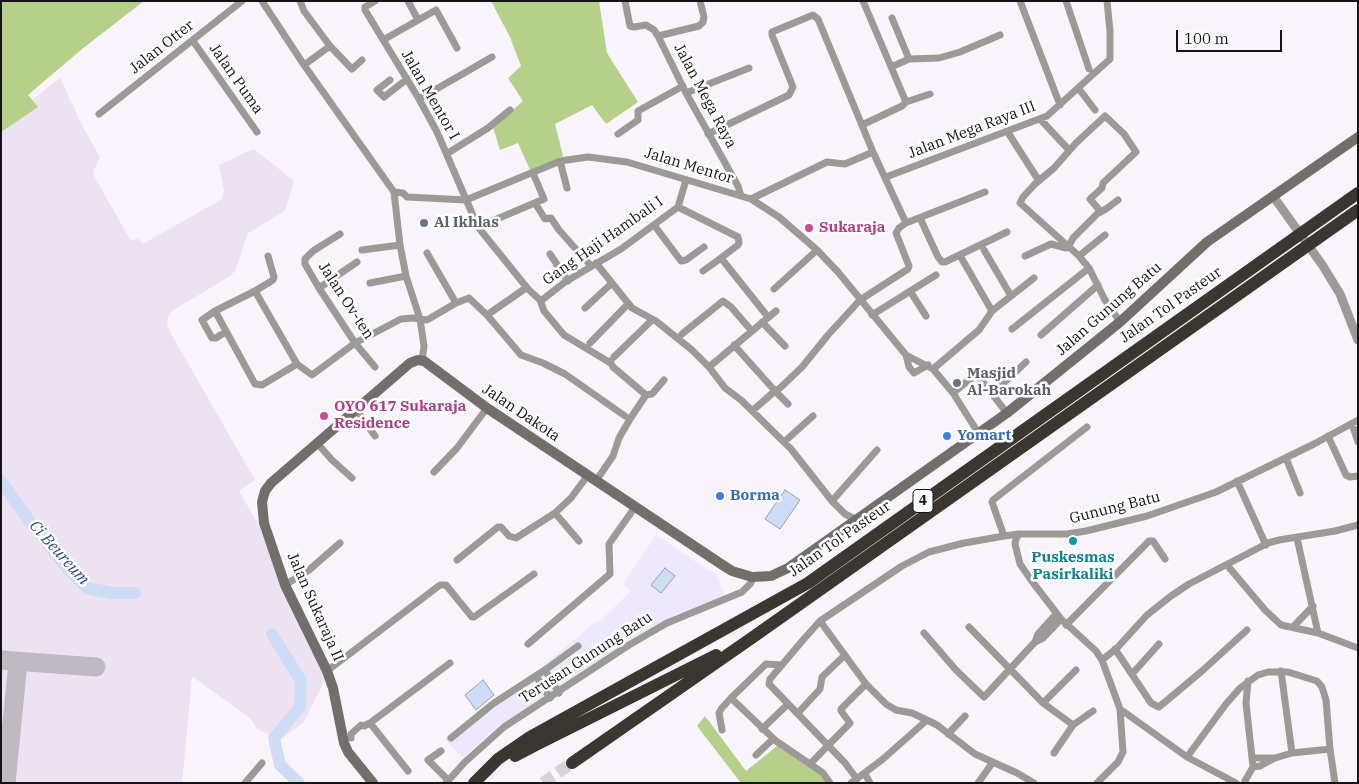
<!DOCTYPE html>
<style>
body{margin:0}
#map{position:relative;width:1359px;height:784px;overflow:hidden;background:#f9f3fc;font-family:"IBM Plex Serif",serif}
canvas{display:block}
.frame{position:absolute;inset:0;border:2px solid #151316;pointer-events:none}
.scale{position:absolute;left:1176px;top:30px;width:106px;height:22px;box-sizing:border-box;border:2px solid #151316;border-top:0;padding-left:6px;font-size:15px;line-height:18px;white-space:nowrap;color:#151316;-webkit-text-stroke:4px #fff;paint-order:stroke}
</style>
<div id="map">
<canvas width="1359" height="784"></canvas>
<div class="frame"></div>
<div class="scale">100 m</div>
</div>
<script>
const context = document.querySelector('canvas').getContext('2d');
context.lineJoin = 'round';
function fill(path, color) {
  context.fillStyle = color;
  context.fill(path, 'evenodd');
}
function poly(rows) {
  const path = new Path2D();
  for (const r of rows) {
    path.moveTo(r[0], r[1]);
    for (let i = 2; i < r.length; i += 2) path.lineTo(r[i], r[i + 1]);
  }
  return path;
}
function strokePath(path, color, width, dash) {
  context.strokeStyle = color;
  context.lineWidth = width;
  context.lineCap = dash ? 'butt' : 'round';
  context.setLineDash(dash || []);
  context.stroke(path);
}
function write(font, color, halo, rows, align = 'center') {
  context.font = font + ' "IBM Plex Serif",serif';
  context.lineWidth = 5;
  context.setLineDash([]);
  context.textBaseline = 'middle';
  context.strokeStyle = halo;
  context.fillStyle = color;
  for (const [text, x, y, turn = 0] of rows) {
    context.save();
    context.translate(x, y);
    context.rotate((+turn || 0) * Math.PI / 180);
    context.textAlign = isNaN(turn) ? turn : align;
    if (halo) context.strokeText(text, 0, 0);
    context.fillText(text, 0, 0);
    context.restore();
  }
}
const commercial = poly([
 [656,535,705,568,716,573,725,596,672,616,497,727,462,758,445,739,496,698,539,669,598,620,600,621,631,591,623,584]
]);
const built = poly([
 [60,78,83,127,100,157,93,172,94,176,131,241,138,238,143,244,222,199,224,191,219,165,254,149,294,181,285,211,248,233,235,271,230,276,172,311,168,317,167,324,170,332,255,480,239,491,257,522,304,637,326,677,304,722,281,739,257,729,251,719,192,676,182,783,1,783,1,124]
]);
const green = poly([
 [1,1,144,1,82,49,28,95,38,107,1,132],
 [491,1,599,1,607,53,638,102,606,124,592,105,555,124,563,156,530,170,518,143,500,150,493,127,523,101,508,78,521,66,510,37],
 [705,716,746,771,777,746,821,776,827,783,741,783,697,726]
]);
const water = poly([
 [785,490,800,500,780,529,765,519,785,490],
 [665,568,675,576,661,593,651,585,665,568],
 [483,680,494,695,476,710,465,695,483,680]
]);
const river = poly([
 [1,481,33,526,68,569,87,588,112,593,135,593],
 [272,634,301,681,300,707,274,738,280,765,299,783]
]);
const taxiway = poly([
 [1,660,96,667],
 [6,783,18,662]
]);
const motorwayTunnel = poly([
 [543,783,572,763]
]);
const minor = poly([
 [262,1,304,65,394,192,400,245,406,276,420,319,424,346,422,361],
 [300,1,304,11,330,46,352,69,362,60],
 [375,1,365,7,365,10,419,99,437,132,478,227,528,289,540,300,542,300,565,282,621,249,678,207,686,180],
 [408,1,418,20],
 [625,1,630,26,634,27,646,25,654,30,658,36,686,93,738,186,741,196],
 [1020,1,1060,105],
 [1066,1,1089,69],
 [892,18,909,59,939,58,960,52,1000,35],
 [658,36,699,26,703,22,704,17,700,1],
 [383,40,436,10,457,48],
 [193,41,257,132],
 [304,65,330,46],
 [891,67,909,59],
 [390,80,377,90,384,97,407,79],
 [1079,89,1095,110],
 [686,93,749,68],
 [419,99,492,57],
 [906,102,930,94],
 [99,114,242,1],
 [1041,120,1069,150],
 [862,125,902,106,906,102,863,1],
 [1007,131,1039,181],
 [618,134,638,120,638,111,683,86],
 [708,134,789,95,793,87,772,35,772,32,813,15,818,19,873,152,906,223,985,192],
 [448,153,488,128,510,110],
 [560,161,567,188],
 [886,177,1047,116,1110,59,1110,31,1107,1],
 [394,192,403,193,407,197,466,200,560,161,588,157,627,162,751,199,779,217,817,250,838,272,906,355,933,369,953,393,979,434],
 [751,199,827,162,845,164,873,152],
 [535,203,545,219,551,218,559,230,591,266],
 [678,207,738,237,739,243,738,245,721,258],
 [1101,212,1090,199,1102,188,1103,183,1136,152,1124,134,1105,116,1076,143,1054,168,1035,184,1023,197,1020,203,1079,256,1089,268,1105,300,1120,322],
 [920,218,938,257,942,262,945,262,1007,232],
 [654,225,681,261,686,260,704,247],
 [478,227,544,199,533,173],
 [340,234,313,251,305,259,305,264,319,288,355,343,375,367],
 [1069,246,1073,238,1098,213,1106,209,1118,200],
 [362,250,400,245],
 [984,250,1011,296],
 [427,253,456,303],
 [550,254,568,281],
 [1025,256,1051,244,1066,248,1069,247],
 [1079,256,1105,235],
 [962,259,992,311],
 [596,263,632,308,656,321,692,350,709,367],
 [703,271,721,258,768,317],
 [370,283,406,276],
 [319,288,357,262],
 [774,289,817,250],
 [255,291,297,364,312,375,355,343,401,319,413,318,427,320,456,303,469,298,487,315,521,355,543,363,565,374,625,416],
 [910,291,926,316],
 [540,300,544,311,564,335,609,362],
 [585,308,612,283],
 [215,311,255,384,262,385,297,364],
 [776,311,709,367,725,388,741,400,791,449,832,501,845,514,857,520],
 [487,315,526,288],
 [872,315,936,275],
 [762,322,785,346],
 [1012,329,1089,268],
 [225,332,216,338,212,338,202,320,215,311,255,291,273,280,274,277,268,256],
 [682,334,723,301,731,307,751,330],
 [1041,335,1098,285],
 [590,343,628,304],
 [734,345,775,391,780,388,802,367,828,335,860,300,908,269,909,266,896,233,899,228,906,223],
 [906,355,909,367,914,373,928,365],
 [614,357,652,320],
 [610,361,613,367,646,395],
 [933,369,979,330,992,311,1034,278],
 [953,393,975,375,978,376,1007,413],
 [992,394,1026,362],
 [356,409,375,436],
 [752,411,775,391,788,404],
 [1352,424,1358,442],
 [1328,436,1346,475,1350,477,1358,476],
 [784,442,813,416],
 [317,443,332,460,352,478],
 [1286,458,1300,493],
 [434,472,457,448,487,408],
 [596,481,613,456,619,438,630,419,646,395,652,394,664,380],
 [1237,481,1266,545],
 [832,501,877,450],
 [555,513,579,541],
 [1019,534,1016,539,1015,544,1020,564,1031,580,1061,619,1096,651,1102,660,1120,709,1187,757,1236,783],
 [1004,536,992,502,993,500,1087,427],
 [1297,538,1318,633],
 [457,560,498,527,501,527,509,536,516,538,555,513,571,498,588,475],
 [1227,565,1265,610,1281,625,1318,633,1358,648],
 [285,585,309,570,340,543],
 [820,621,866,684,886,704,896,710,912,713,927,720,937,725,975,754,1017,773,1034,783],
 [1066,625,1149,541,1153,541,1165,559],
 [969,627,1043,703,1073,725,1093,711],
 [1293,627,1313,606],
 [924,633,956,670,984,697,1035,642,1038,634,1056,614],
 [1035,642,1043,638,1061,619],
 [528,644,610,574,609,544,635,507],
 [1115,649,1151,703,1159,707,1202,671,1247,630],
 [1102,660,1117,648,1147,615,1171,596,1189,584,1268,543,1279,540,1335,531,1358,525],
 [545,670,559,693],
 [327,671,440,585,446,585,472,617,474,617,534,574],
 [1281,671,1292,753],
 [1132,674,1159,644],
 [536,676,550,698],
 [731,698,776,741,823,773,830,783],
 [1043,703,1076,670],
 [798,713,820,689,822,677,845,655],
 [370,723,408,771],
 [762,729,788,704],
 [722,730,719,713,721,709,731,698,766,664,781,665],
 [948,734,965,716],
 [351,738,351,734,361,725,364,726,370,723,450,663],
 [451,738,494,703,545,670,578,646],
 [441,751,428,760,448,780],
 [1054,753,1073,725],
 [756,755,773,739],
 [1187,757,1226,704,1240,688,1258,675,1268,672,1288,672,1317,681,1322,687,1326,700,1330,749,1335,783],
 [1252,758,1275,758],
 [810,764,850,723,841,711,841,709,866,684],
 [1253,767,1260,766,1275,758,1292,753,1330,749],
 [865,774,870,783],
 [857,779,845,763,769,684,770,679,803,640,820,621,832,613,902,566,929,552,964,543,1004,536,1019,534,1067,534,1086,531,1147,516,1216,492,1314,444,1358,420],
 [1245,781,1253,767,1246,703,1248,681],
 [245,783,262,763],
 [446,783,465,762,504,727,629,645,667,623,742,592,751,583,752,577],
 [851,783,883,759,927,720],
 [978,783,993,762],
 [1097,783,1118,762,1123,752,1120,709]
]);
const tertiary = poly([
 [1273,196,1323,266,1340,294,1358,340]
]);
const secondary = poly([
 [373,783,348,752,344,743,333,688,327,671,285,585,264,523,262,502,265,491,271,483,410,363,418,360,424,361,487,408,721,564,732,571,752,577,771,576,788,568,1007,413,1120,322,1207,242,1358,137]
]);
const motorway = poly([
 [515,756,536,745,716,655],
 [572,763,756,635,1358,210],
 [474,783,498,759,530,737,808,583,1358,193]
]);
const markers = [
 [424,223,5,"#6b7280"],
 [809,228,5,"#d1479c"],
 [957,383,5,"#6b7280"],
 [324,416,5,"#d1479c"],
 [947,436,5,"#3f7fe0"],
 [720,496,5,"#3f7fe0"],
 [1073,541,5,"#0f9aa8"]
];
const shields = [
 [923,501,20]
];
const shieldNames = [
 ["4",923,501]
];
const streetNames = [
 ["Jalan Otter",162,47,-38],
 ["Jalan Puma",236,79,55],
 ["Jalan Mentor I",430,95,60],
 ["Jalan Mega Raya",705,96,62],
 ["Jalan Mega Raya III",972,130,-21],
 ["Jalan Mentor",689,166,17],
 ["Gang Haji Hambali I",603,241,-35],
 ["Jalan Ov-ten",346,301,57],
 ["Jalan Tol Pasteur",1171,305,-35],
 ["Jalan Gunung Batu",1109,309,-41],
 ["Jalan Dakota",521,413,34],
 ["Gunung Batu",1115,508,-14],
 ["Jalan Tol Pasteur",840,539,-35],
 ["Jalan Sukaraja II",315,607,66],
 ["Terusan Gunung Batu",586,658,-33]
];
const worshipNames = [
 ["Al Ikhlas",434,223],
 ["Masjid",967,374],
 ["Al-Barokah",967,391]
];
const hotelNames = [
 ["Sukaraja",819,228],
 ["OYO 617 Sukaraja",334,407],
 ["Residence",334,424]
];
const shopNames = [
 ["Yomart",957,436],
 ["Borma",730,496]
];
const cultureNames = [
 ["Puskesmas",1073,558],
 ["Pasirkaliki",1073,575]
];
const waterNames = [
 ["Ci Beureum",59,553,48]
];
fill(commercial, '#eee8fe');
fill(built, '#ece2f1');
fill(green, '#b6d08a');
fill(water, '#cfdcf6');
strokePath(water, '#97a0b3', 1);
strokePath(river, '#cfdcf6', 12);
strokePath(taxiway, '#bfbac2', 19);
strokePath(motorwayTunnel, '#d7d1da', 12, [12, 6]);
strokePath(minor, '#9c9a96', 7);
strokePath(tertiary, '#9c9a96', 9);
strokePath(secondary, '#726e69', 10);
strokePath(motorway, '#3b3630', 12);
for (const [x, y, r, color] of markers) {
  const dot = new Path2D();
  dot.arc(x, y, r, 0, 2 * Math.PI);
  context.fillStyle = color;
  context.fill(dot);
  strokePath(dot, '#fff', 2);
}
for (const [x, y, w] of shields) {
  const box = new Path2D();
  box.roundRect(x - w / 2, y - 11.5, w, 23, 4);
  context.fillStyle = '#fff';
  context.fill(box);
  strokePath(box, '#151316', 1);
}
write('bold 14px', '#151316', null, shieldNames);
write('15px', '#151316', '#fff', streetNames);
write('bold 15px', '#5b616d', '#fff', worshipNames, 'left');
write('bold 15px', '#b23c85', '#fff', hotelNames, 'left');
write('bold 15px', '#366cbe', '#fff', shopNames, 'left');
write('bold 15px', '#0d838f', '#fff', cultureNames);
write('italic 16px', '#2a4892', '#fff', waterNames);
</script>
